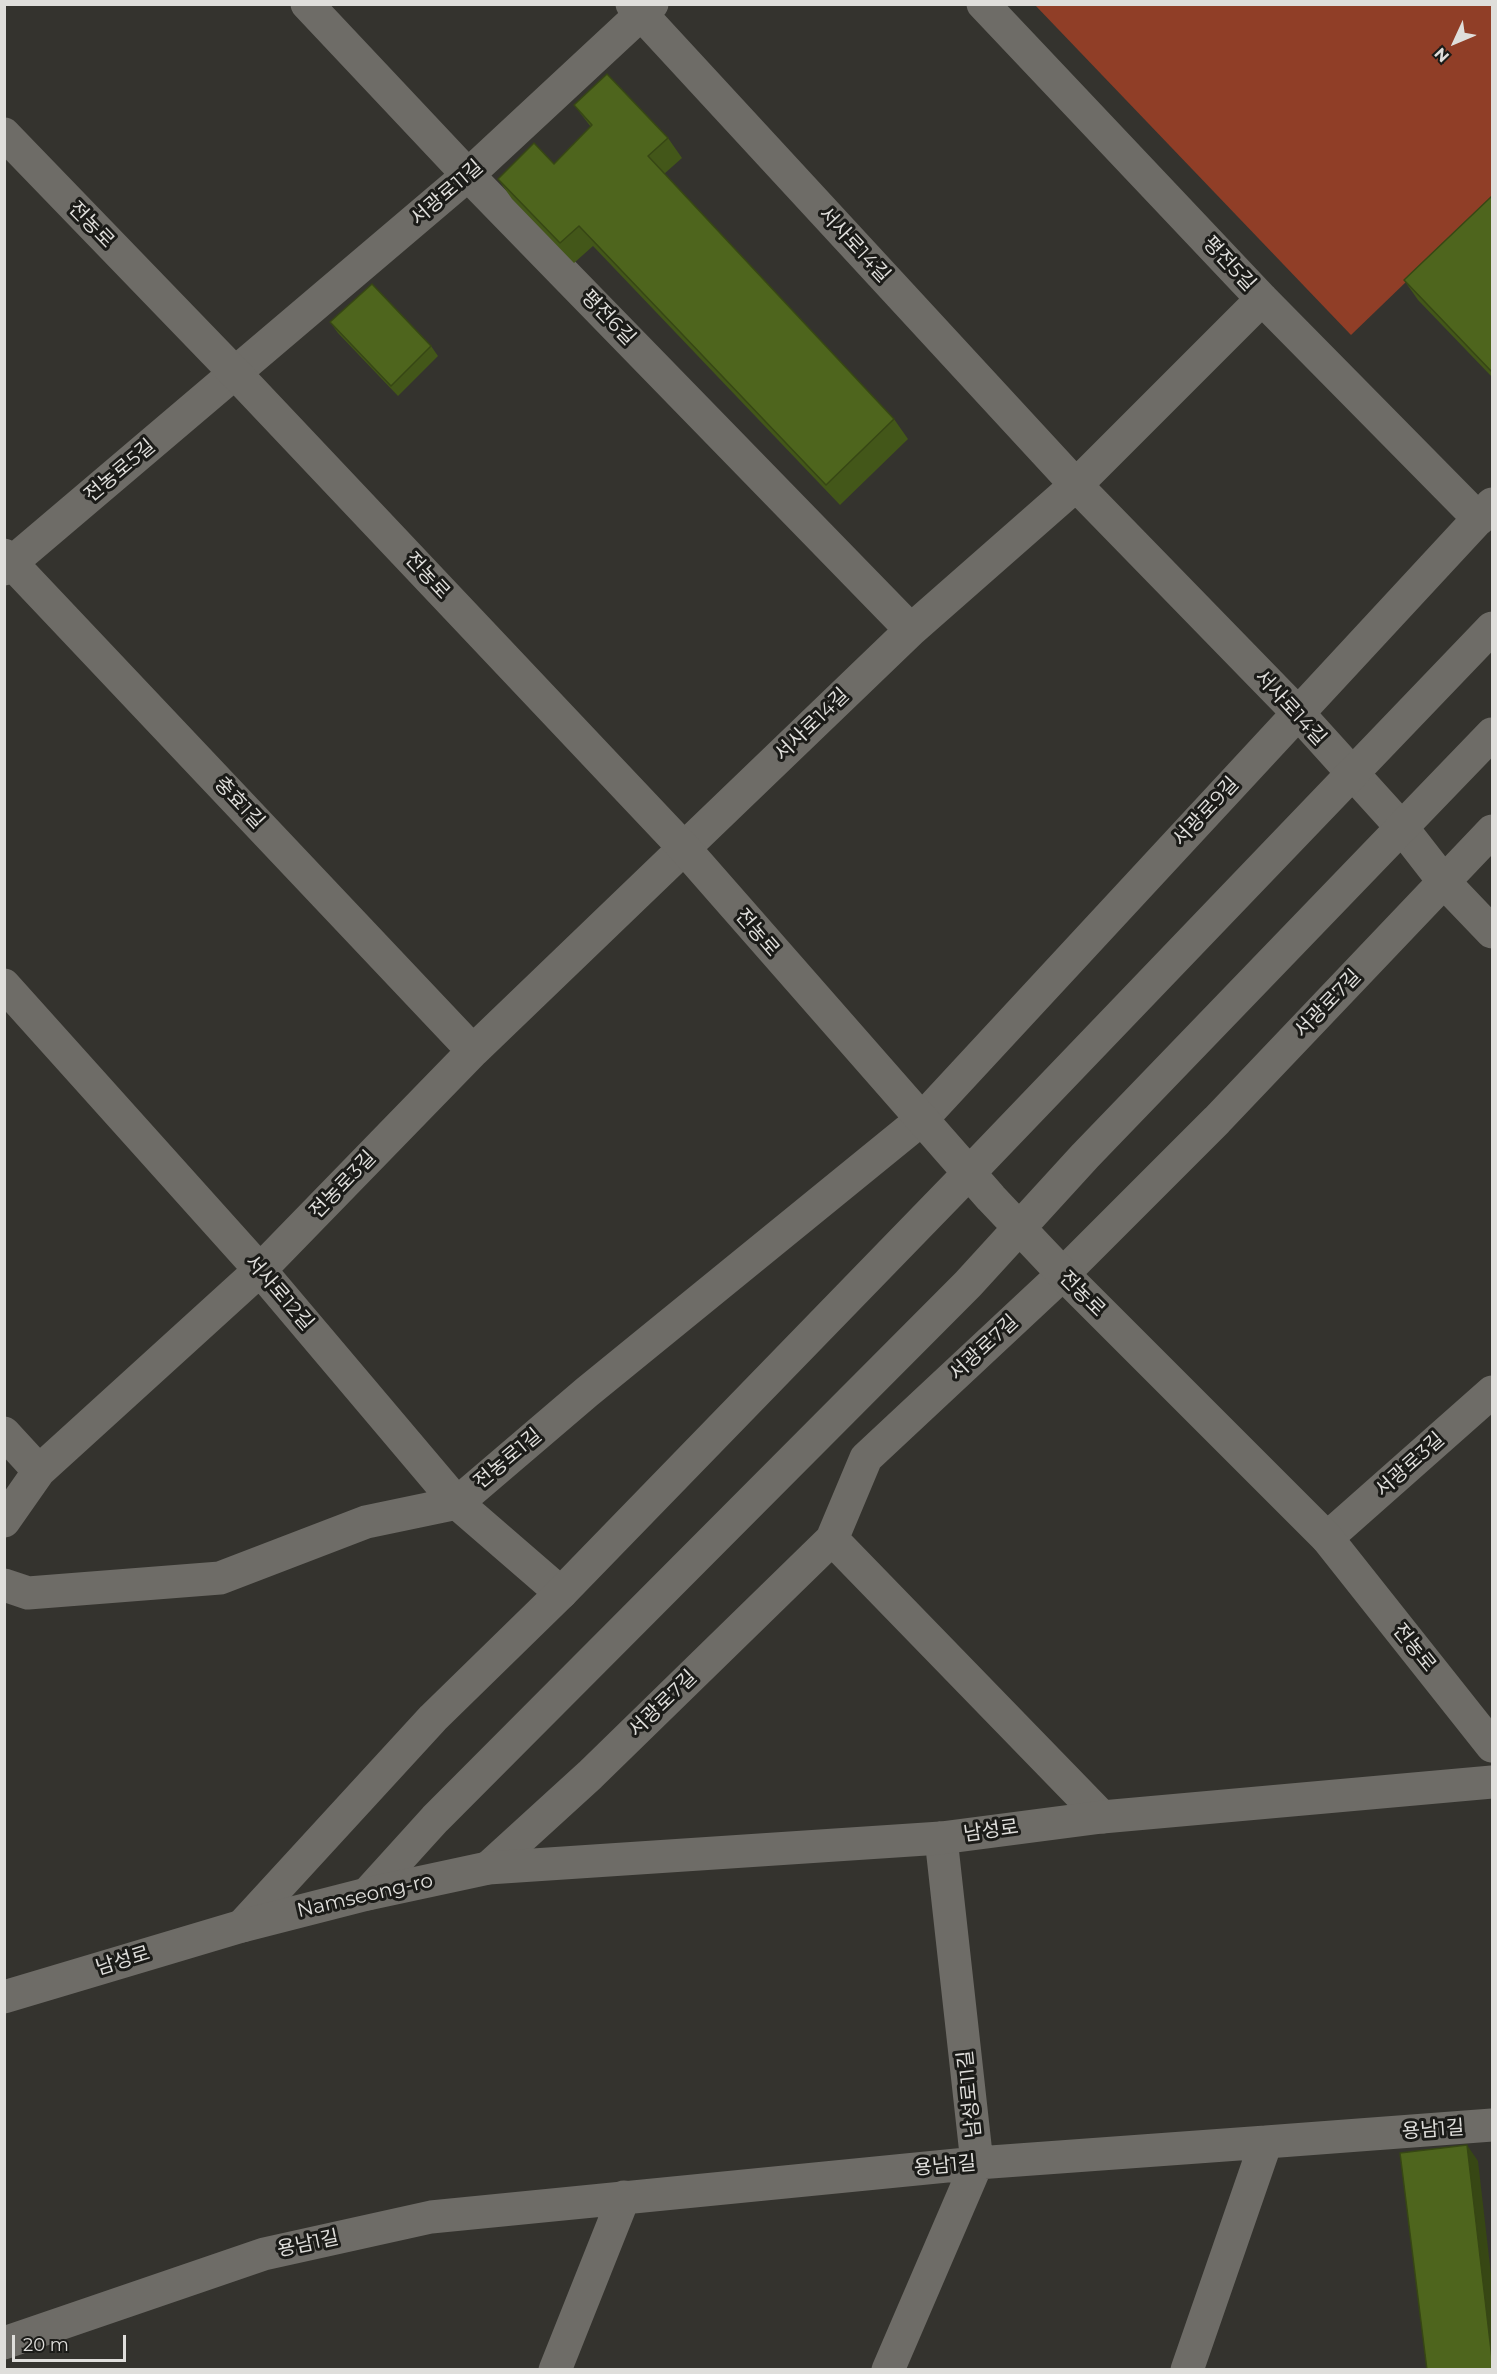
<!DOCTYPE html>
<meta charset="utf-8">
<style>
body{margin:0}
#map{position:relative;width:1497px;height:2374px;overflow:hidden;background:#34332e;font-family:Montserrat,sans-serif}
canvas{display:block}
.frame{position:absolute;inset:0;border:6px solid #dfdedb;pointer-events:none}
.north{position:absolute;left:1425px;top:12px;width:60px;height:60px;-webkit-text-stroke:4px #1b1b18;paint-order:stroke;rotate:226deg;font-size:16px;font-weight:700;line-height:24px;text-align:center;color:#dfdedb}
.north::after{content:'';display:block;margin:auto;width:21px;height:27px;background:#dfdedb;clip-path:polygon(50% 0,100% 100%,50% 72%,0 100%)}
.scale{position:absolute;left:12px;top:2335px;width:114px;height:27px;box-sizing:border-box;border:3px solid #dfdedb;border-top:0;padding-left:8px;font-size:18px;line-height:21px;white-space:nowrap;color:#dfdedb;-webkit-text-stroke:4px #1b1b18;paint-order:stroke}
</style>
<div id="map">
<canvas width="1497" height="2374"></canvas>
<div class="frame"></div>
<div class="north">N</div>
<div class="scale">20 m</div>
</div>
<script>
const context = document.querySelector('canvas').getContext('2d');
context.lineJoin = 'round';
function fill(path, color) {
  context.fillStyle = color;
  context.fill(path, 'evenodd');
}
function poly(rows) {
  const path = new Path2D();
  for (const r of rows) {
    path.moveTo(r[0], r[1]);
    for (let i = 2; i < r.length; i += 2) path.lineTo(r[i], r[i + 1]);
  }
  return path;
}
function strokePath(path, color, width, dash) {
  context.strokeStyle = color;
  context.lineWidth = width;
  context.lineCap = dash ? 'butt' : 'round';
  context.setLineDash(dash || []);
  context.stroke(path);
}
function write(font, color, halo, rows, align = 'center') {
  context.font = font + ' Montserrat,"Noto Sans KR",sans-serif';
  context.lineWidth = 6;
  context.setLineDash([]);
  context.textBaseline = 'middle';
  context.strokeStyle = halo;
  context.fillStyle = color;
  for (const [text, x, y, turn = 0] of rows) {
    context.save();
    context.translate(x, y);
    context.rotate((+turn || 0) * Math.PI / 180);
    context.textAlign = isNaN(turn) ? turn : align;
    if (halo) context.strokeText(text, 0, 0);
    context.fillText(text, 0, 0);
    context.restore();
  }
}
const green = poly([
 [1035,5,1492,5,1492,199,1351,335]
]);
const minor = poly([
 [307,4,468,175,911,630],
 [632,4,1076,485,1298,713,1403,829,1445,883,1492,932],
 [983,4,1262,299,1479,519],
 [4,555,473,1051],
 [4,569,468,175,652,4],
 [4,985,260,1270,457,1503,561,1593],
 [4,1433,39,1471],
 [4,1521,39,1471,260,1270,473,1051,911,630,1076,485,1262,299],
 [1327,1538,1492,1392],
 [832,1539,1102,1817],
 [4,1585,28,1593,220,1578,366,1522,457,1503,587,1392,921,1120,1492,504],
 [488,1868,590,1775,832,1539,866,1458,1063,1274,1217,1120,1492,831],
 [1266,2142,1492,2125],
 [4,2343,264,2254,431,2217,977,2163,1266,2142,1187,2370],
 [555,2370,624,2197],
 [888,2370,977,2163,941,1838]
]);
const tertiary = poly([
 [4,134,236,374,684,848,991,1198,1063,1274,1327,1538,1492,1746],
 [367,1894,435,1819,968,1284,1085,1156,1492,734],
 [242,1926,433,1718,561,1593,969,1173,1492,628]
]);
const secondary = poly([
 [4,1997,242,1926,367,1894,488,1868,941,1838,1102,1817,1492,1782]
]);
const wall = poly([
 [574,105,668,138,682,158,664,174,894,419,908,439,840,505,593,246,574,263,512,199,498,179,554,164,591,127],
 [1492,196,1492,377,1418,300,1404,280],
 [330,322,431,346,438,356,398,396,338,333]
]);
const shadedWall = poly([
 [1467,2145,1478,2161,1492,2283,1492,2359]
]);
const building = poly([
 [607,74,668,138,648,156,894,419,826,485,579,226,560,243,498,179,534,143,554,164,592,125,574,105,607,74],
 [1492,196,1492,372,1404,280,1492,196],
 [372,284,431,346,391,386,330,322,372,284],
 [1467,2145,1492,2359,1492,2370,1427,2370,1400,2153,1467,2145]
]);
const streetNames = [
 ["서광로11길",447,193,-41],
 ["전농로",91,225,46],
 ["서사로14길",854,245,47],
 ["평전5길",1229,264,47],
 ["평전6길",608,318,46],
 ["전농로5길",120,471,-40],
 ["전농로",427,576,47],
 ["서사로14길",1290,708,47],
 ["서사로14길",812,725,-44],
 ["충효1길",239,803,47],
 ["서광로9길",1206,812,-47],
 ["전농로",757,933,49],
 ["서광로7길",1328,1004,-46],
 ["전농로3길",343,1185,-46],
 ["서사로12길",279,1293,49],
 ["전농로",1082,1294,45],
 ["서광로7길",984,1348,-43],
 ["전농로1길",508,1459,-40],
 ["서광로3길",1410,1465,-42],
 ["전농로",1414,1648,51],
 ["서광로7길",663,1704,-44],
 ["남성로",991,1831,-8],
 ["Namseong-ro",365,1896,-13],
 ["남성로",123,1961,-17],
 ["남성로11길",970,2094,-96],
 ["용남1길",1433,2130,-4],
 ["용남1길",945,2166,-5],
 ["용남1길",308,2244,-12]
];
fill(green, '#903e27');
strokePath(minor, '#6e6c67', 33);
strokePath(tertiary, '#6e6c67', 33);
strokePath(secondary, '#6e6c67', 33);
fill(wall, '#435719');
fill(shadedWall, '#374714');
fill(building, '#4e651d');
strokePath(building, '#374714', 1.5);
write('20px', '#dfdedb', '#1b1b18', streetNames);
</script>
